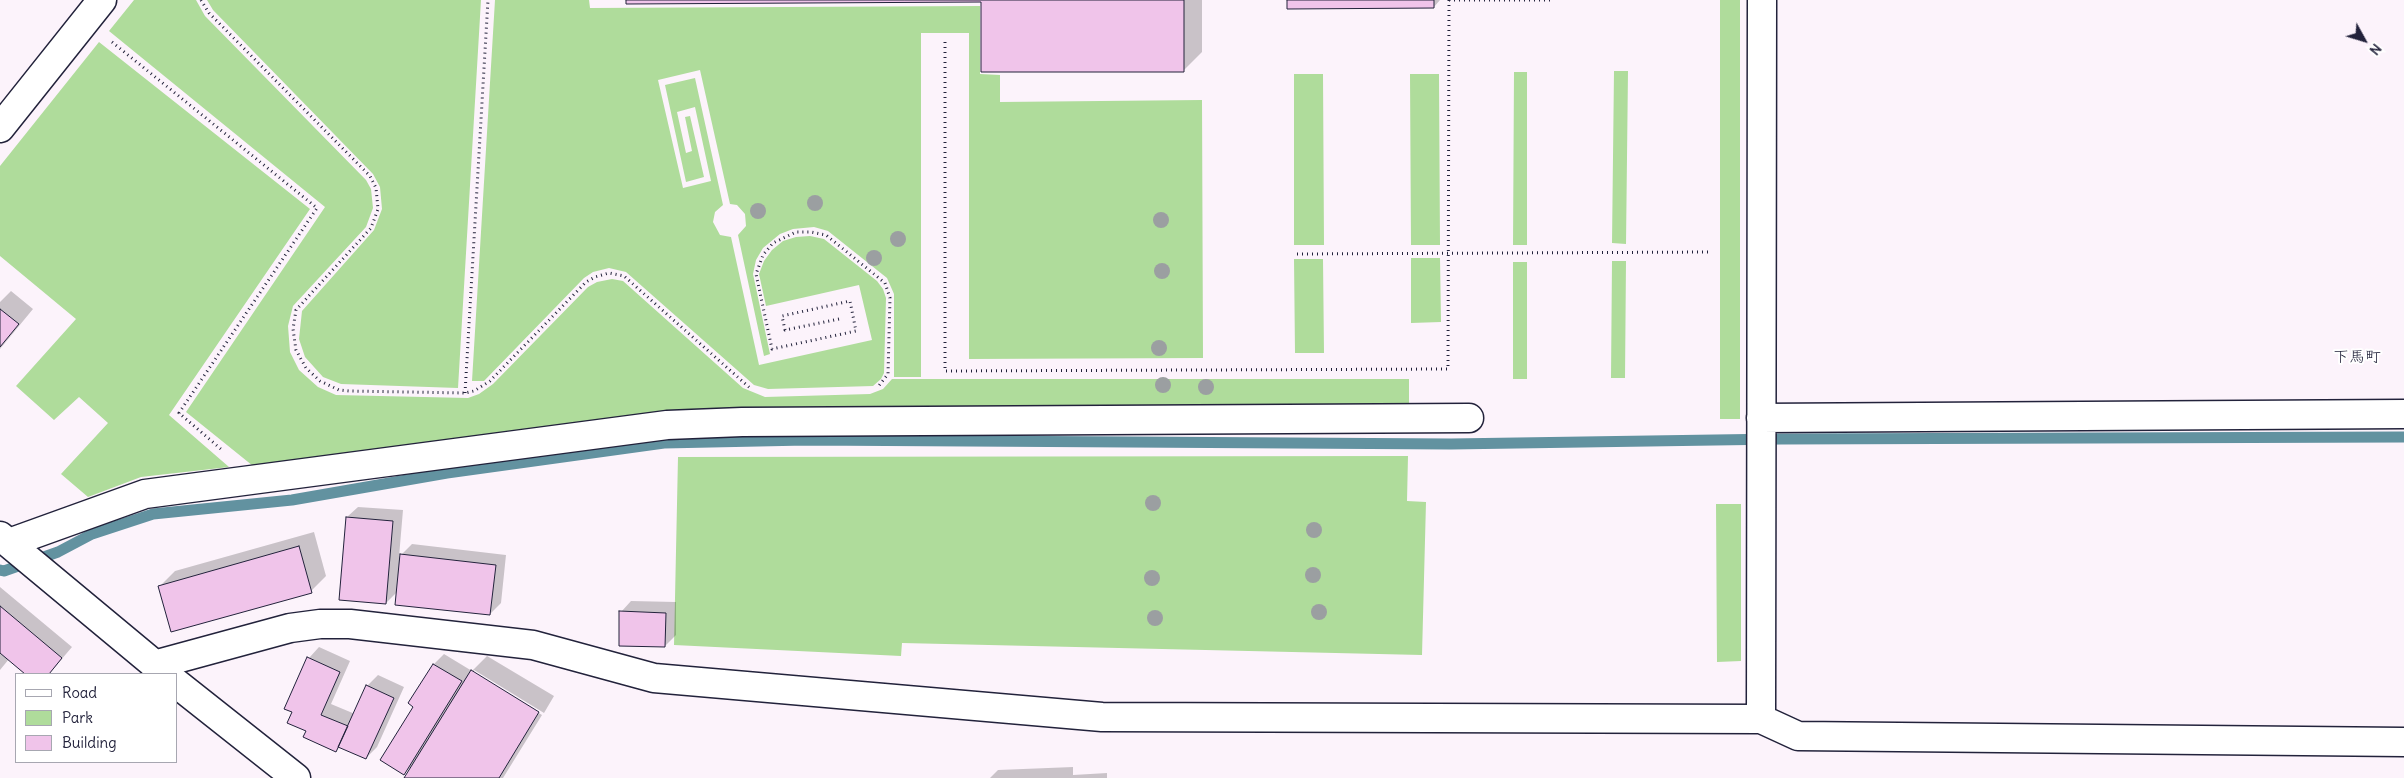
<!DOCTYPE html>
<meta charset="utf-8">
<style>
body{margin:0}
#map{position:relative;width:2404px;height:778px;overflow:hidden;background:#fcf3fb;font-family:Delius,sans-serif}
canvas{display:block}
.legend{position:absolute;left:15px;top:673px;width:162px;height:90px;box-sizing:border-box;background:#fff;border:1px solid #a7a7b1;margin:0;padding:6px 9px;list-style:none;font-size:15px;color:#22223b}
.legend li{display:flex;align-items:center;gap:10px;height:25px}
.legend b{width:25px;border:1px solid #a7a7b1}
.north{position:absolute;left:2339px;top:15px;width:50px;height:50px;-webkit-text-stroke:4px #fff;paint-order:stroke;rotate:129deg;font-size:14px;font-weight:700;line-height:20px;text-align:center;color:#22223b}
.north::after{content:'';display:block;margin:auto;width:18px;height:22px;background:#22223b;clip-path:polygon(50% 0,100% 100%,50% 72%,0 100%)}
</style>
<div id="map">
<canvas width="2404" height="778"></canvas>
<ul class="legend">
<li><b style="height:6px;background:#fff"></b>Road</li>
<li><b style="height:14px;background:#afdc9b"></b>Park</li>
<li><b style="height:14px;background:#f0c4ea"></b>Building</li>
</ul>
<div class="north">N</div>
</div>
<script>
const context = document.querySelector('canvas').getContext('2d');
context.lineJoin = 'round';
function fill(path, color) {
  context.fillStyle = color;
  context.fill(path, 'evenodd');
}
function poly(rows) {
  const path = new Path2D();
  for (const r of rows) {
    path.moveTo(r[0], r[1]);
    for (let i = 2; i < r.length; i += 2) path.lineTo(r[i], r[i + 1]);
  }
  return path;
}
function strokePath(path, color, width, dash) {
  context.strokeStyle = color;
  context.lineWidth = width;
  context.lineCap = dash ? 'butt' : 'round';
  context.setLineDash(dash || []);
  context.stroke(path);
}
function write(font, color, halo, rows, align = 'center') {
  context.font = font + ' Delius,"Klee One",sans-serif';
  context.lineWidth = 4;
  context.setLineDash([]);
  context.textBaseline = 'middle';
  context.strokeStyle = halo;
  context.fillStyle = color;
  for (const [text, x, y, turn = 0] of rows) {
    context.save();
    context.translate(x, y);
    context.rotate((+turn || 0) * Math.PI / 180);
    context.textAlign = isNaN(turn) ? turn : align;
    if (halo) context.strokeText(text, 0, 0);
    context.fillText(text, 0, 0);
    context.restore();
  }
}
const green = poly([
 [134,0,196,0,205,16,366,180,371,189,373,208,366,227,293,306,288,326,290,352,299,370,318,387,336,395,468,398,479,394,493,384,588,287,597,282,612,279,623,281,743,388,765,397,870,394,883,389,892,379,1409,379,1409,411,665,411,258,470,186,412,325,207,109,31],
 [207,0,481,0,458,388,341,384,323,377,305,357,299,339,302,311,374,230,382,209,380,187,373,174,213,10],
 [495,0,589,0,590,8,980,6,980,74,1000,75,1000,102,1202,100,1203,358,969,359,969,33,921,33,921,377,894,377,894,294,887,278,828,231,814,227,793,229,780,234,763,248,756,260,753,274,770,354,764,356,738,235,746,226,745,214,737,205,730,204,700,70,658,80,683,188,711,181,695,107,677,112,686,153,692,151,685,117,690,116,704,177,686,182,665,85,695,78,723,205,715,212,713,222,720,235,731,237,759,365,872,340,859,285,766,306,759,274,764,261,772,250,783,241,796,237,810,236,824,239,877,281,883,289,886,298,884,373,881,379,873,386,768,389,754,385,626,272,609,268,593,272,584,278,484,381,472,381],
 [1720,0,1740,0,1740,419,1720,419],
 [99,42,310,209,169,415,229,467,141,477,88,497,61,474,108,423,79,397,54,420,16,386,76,319,0,256,0,166],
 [1614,71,1628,71,1626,244,1612,243],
 [1514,72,1527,72,1527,245,1513,245],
 [1294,74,1323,74,1324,245,1294,245],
 [1410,74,1439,74,1440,245,1411,245],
 [1411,258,1440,258,1441,322,1411,323],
 [1294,259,1323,259,1324,353,1295,353],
 [1612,261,1626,261,1625,378,1611,378],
 [1513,262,1527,262,1527,379,1513,379],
 [1408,456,1407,501,1426,502,1422,655,902,643,901,656,674,645,678,457],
 [1716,504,1741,504,1741,661,1717,662]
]);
const shadow = poly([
 [628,0,1202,0,1202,52,1183,71,983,1],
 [1288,0,1440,0,1434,7],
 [11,291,33,309,0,349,0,302],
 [358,507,403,510,399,557,412,544,506,555,501,603,490,614,398,591,386,603,347,517],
 [314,532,326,576,311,591,160,586,175,571],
 [0,587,72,647,49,674,27,674,9,659,0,670],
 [631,601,676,602,676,635,665,646,621,612],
 [319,647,350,661,331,704,355,714,367,686,378,675,404,687,377,747,366,758,340,746,336,751,308,730,293,712,309,658],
 [444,654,472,671,487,656,554,696,544,713,474,670,474,673,542,715,503,778,406,778,414,764,404,773,414,706,409,703,434,664],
 [1073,767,1073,775,1107,773,1107,778,990,778,998,770]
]);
const stream = poly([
 [0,570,4,571,58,552,92,534,153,514,292,500,447,473,664,443,806,440,1451,444,1781,439,2404,437]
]);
const building = poly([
 [626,0,1184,0,1184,72,981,72,981,2,626,4,626,0],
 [1287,0,1434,0,1434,8,1287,9,1287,0],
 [0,309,19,324,0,347,0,309],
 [346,517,393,521,386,604,339,600,346,517],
 [299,546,312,593,171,632,158,586,299,546],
 [400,554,496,565,490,615,395,605,400,554],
 [0,606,62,658,49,674,25,674,0,653,0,606],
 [619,611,666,613,665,647,619,646,619,611],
 [307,657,340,672,321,715,348,726,336,752,303,737,306,731,287,723,292,712,284,709,307,657],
 [433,664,462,681,404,775,380,760,413,707,408,703,433,664],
 [471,670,539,712,499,778,404,778,471,670],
 [366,685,394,698,366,759,338,747,366,685]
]);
const path = poly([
 [201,0,209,13,370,176,376,188,378,209,371,228,296,310,293,329,296,350,306,368,320,381,339,390,349,391,465,393,474,391,490,381,586,282,595,277,609,273,624,276,750,388],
 [1449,0,1554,0],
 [112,42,317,208,179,413,222,450],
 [945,42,945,371,1448,369,1449,0],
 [1297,254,1711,252],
 [839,319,785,330,782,316,850,301,856,331,772,349,756,274,763,255,773,243,796,232,811,232,826,235,885,283,890,298,888,374,877,388],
 [465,393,488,0]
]);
const street = poly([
 [0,128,102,0],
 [1761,418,2404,414],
 [0,536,166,674],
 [9,543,145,494,667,425,742,422,1469,418],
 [154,665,290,628,320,624,350,624,533,645,654,678,1102,717,1761,719,1798,736,2404,742],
 [176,683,296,778],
 [1761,719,1762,0]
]);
const trees = [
 [815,203],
 [758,211],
 [1161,220],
 [898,239],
 [874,258],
 [1162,271],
 [1159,348],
 [1163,385],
 [1206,387],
 [1153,503],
 [1314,530],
 [1313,575],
 [1152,578],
 [1319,612],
 [1155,618]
];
const quarterNames = [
 ["下馬町",2357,357]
];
fill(green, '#afdc9b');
fill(shadow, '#0003');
strokePath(stream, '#6292a0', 11);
fill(building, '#f0c4ea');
strokePath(building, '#22223b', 1);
strokePath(street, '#22223b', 31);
strokePath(path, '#22223b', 3, [1, 4]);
strokePath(street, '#fff', 28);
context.fillStyle = '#9b9fa1';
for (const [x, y] of trees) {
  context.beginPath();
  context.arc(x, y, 8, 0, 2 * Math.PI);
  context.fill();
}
write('16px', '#22223b', '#fff', quarterNames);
</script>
